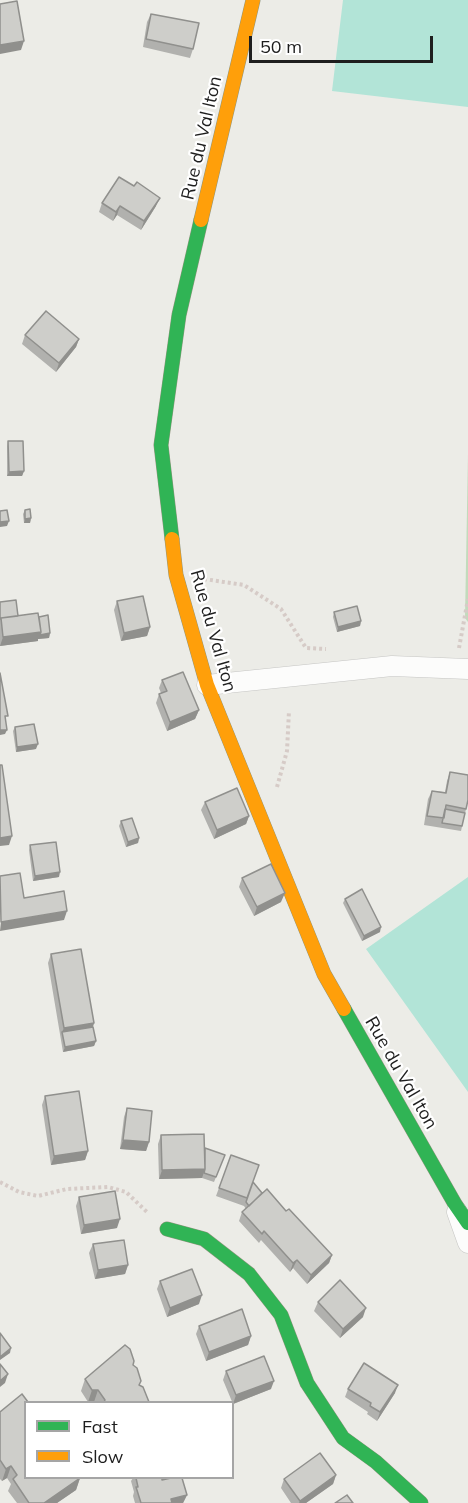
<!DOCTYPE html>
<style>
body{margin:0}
#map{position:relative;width:468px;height:1503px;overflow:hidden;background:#ecece7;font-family:Mulish,sans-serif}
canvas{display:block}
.legend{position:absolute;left:24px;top:1401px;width:210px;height:78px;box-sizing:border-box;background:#fff;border:2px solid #a5a5a5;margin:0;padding:8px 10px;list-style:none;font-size:18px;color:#1e1e1e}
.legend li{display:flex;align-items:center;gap:12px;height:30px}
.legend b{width:30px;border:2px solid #a5a5a5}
.scale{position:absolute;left:249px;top:36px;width:184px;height:27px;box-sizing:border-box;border:3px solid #1e1e1e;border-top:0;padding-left:8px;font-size:18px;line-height:21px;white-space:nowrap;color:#1e1e1e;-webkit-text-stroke:4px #fff;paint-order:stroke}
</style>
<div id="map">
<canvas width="468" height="1503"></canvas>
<ul class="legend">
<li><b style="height:8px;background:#30b455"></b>Fast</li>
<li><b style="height:8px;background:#ff9f0a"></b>Slow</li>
</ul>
<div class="scale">50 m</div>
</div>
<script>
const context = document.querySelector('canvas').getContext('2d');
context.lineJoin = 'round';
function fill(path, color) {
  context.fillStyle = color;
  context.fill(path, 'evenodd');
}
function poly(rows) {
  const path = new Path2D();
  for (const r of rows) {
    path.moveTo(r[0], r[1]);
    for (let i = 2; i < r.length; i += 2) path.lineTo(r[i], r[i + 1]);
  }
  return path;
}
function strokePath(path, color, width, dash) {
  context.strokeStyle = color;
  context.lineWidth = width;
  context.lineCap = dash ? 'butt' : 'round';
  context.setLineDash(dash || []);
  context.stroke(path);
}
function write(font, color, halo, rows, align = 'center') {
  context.font = font + ' Mulish,sans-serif';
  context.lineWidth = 4.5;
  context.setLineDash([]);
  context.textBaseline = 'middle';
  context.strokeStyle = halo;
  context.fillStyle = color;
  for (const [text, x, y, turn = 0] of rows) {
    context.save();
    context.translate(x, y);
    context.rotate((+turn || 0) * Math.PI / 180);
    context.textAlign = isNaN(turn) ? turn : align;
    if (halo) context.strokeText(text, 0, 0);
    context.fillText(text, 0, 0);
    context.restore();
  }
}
const forest = poly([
 [468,454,468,622,465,618]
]);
const pitch = poly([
 [343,0,468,0,468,107,332,91],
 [468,877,468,1092,366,949]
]);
const path = poly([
 [204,579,244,585,281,609,306,648,326,649],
 [459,648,468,599],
 [277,787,287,751,289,711],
 [0,1182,19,1192,38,1196,67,1189,108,1187,126,1192,148,1213]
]);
const street = poly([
 [207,685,392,666,468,669],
 [457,1212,468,1243]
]);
const fast = poly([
 [172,539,161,445,179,315,201,220],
 [344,1009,455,1204,468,1223],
 [167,1229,204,1239,249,1274,281,1315,307,1383,343,1438,376,1462,421,1503]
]);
const slow = poly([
 [201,220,253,0],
 [172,539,176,575,207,685,324,974,344,1009]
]);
const wall = poly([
 [151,14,193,49,190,58,143,47,147,22],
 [102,203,156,206,141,230,117,215,113,221,99,212],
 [25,335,79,339,76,347,56,372,22,344],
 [8,441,24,471,22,476,7,476,7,446],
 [25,510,31,518,30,523,24,523,23,514],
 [117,601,150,627,147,636,121,641,114,610],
 [0,602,18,616,39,617,50,633,49,638,38,639,38,641,0,646],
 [334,612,361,621,360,626,337,632,333,617],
 [162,680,199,710,195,719,167,731,156,703,159,694,161,693,159,688],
 [15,727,36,749,16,752,13,731],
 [450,772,466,809,461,831,424,825,428,799,432,791,445,792,447,781],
 [205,802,249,816,246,824,214,839,201,810],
 [121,821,139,838,138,843,126,847,119,826],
 [30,845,59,877,33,881,29,850],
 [242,878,281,902,254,916,239,887],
 [345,899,380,932,362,941,343,903],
 [51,954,94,1023,93,1027,96,1041,94,1046,63,1052,48,963],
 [45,1096,88,1151,85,1160,51,1165,42,1105],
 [127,1108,149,1142,146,1151,120,1149,124,1117],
 [161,1135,225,1155,214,1182,202,1178,159,1179,158,1144],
 [231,1155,259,1165,244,1206,216,1196],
 [253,1182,262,1193,286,1211,332,1255,329,1263,307,1284,293,1268,290,1272,261,1240,259,1243,239,1221,242,1212,246,1209,244,1206],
 [79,1197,117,1228,81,1234,76,1206],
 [93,1244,128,1265,125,1274,95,1279,89,1253],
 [160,1281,199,1304,167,1317,157,1289],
 [318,1302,363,1317,340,1338,314,1311],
 [199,1326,251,1336,248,1345,206,1361,196,1334],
 [133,1365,139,1385,149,1402,88,1402,81,1391,85,1379],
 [226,1371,271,1389,233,1404,223,1380],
 [348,1389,395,1393,377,1421,367,1414,368,1412,345,1397],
 [26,1402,80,1478,76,1490,57,1503,17,1503,8,1491,11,1484,7,1478,2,1481,0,1479,0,1412],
 [336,1475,333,1484,306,1503,291,1503,281,1488,284,1479],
 [133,1478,162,1478,162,1480,187,1495,183,1503,135,1503,133,1496,134,1492,131,1481]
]);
const shadedWall = poly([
 [24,41,21,50,0,54,0,45],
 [160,198,156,206,141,230,144,221],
 [120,206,117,215,113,221,116,212],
 [79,339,76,347,56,372,59,363],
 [24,471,22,476,7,476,9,472],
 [31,518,30,523,24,523,25,519],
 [9,521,7,526,0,527,0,522],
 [361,621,360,626,337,632,338,627],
 [150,627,147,636,121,641,124,633],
 [41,632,50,633,49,638,38,639,38,641,0,646,3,637],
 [199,710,195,719,167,731,170,722],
 [0,730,7,730,5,734,0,735],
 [38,744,36,749,16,752,17,747],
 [249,816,246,824,214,839,217,830],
 [12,836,9,845,0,846,0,838],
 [139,838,138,843,126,847,128,842],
 [60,872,59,877,33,881,35,876],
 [285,893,281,902,254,916,257,907],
 [67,911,64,920,0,931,1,922],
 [381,927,380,932,362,941,364,936],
 [94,1023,91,1032,62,1032,64,1028],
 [96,1041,94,1046,63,1052,65,1047],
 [123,1140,149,1142,146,1151,120,1149],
 [88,1151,85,1160,51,1165,54,1156],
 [205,1169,202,1178,159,1179,162,1170],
 [120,1219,117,1228,81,1234,84,1225],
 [332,1255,329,1263,307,1284,311,1275],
 [297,1260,293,1268,290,1272,293,1263],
 [128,1265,125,1274,95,1279,98,1270],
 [202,1295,199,1304,167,1317,170,1308],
 [366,1308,363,1317,340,1338,343,1329],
 [251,1336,248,1345,206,1361,209,1352],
 [11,1348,10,1353,0,1360,0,1357],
 [8,1374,5,1383,0,1387,0,1381],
 [274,1381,271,1389,233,1404,236,1395],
 [398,1385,395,1393,377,1421,380,1412],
 [92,1390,98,1390,94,1402,88,1402],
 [11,1466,7,1478,2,1481,6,1469],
 [336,1475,333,1484,306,1503,299,1503,300,1501],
 [80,1478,76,1490,57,1503,44,1503],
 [187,1495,183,1503,169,1503,171,1499]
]);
const building = poly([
 [17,1,24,41,0,45,0,4,17,1],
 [151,14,199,23,193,49,146,39,151,14],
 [119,177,134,186,137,182,160,198,144,221,120,206,116,212,102,203,119,177],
 [46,311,79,339,59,363,25,335,46,311],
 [8,441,23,441,24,471,9,472,8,441],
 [30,509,31,518,25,519,25,510,30,509],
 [7,510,9,521,0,522,0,511,7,510],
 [143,596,150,627,124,633,117,601,143,596],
 [16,600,18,616,1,618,0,619,0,602,16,600],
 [357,606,361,621,338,627,334,612,357,606],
 [38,613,41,632,3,637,1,618,38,613],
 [48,615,50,633,40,635,41,632,39,617,48,615],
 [183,672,199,710,170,722,159,694,167,691,162,680,183,672],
 [0,673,8,716,5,716,7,730,0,730,0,673],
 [34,724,38,744,17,747,15,727,34,724],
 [0,765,2,765,12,836,0,838,0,765],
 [450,772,468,775,468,800,466,809,446,805,444,818,427,816,432,791,446,793,450,772],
 [237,788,249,816,217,830,205,802,237,788],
 [445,809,465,813,462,826,442,823,445,809],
 [132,818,139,838,128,842,121,821,132,818],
 [56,842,60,872,35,876,30,845,56,842],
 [271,864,285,893,257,907,242,878,271,864],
 [20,873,24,898,64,891,67,911,1,922,0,876,20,873],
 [362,889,381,927,364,936,345,899,362,889],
 [81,949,94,1023,64,1028,51,954,81,949],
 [93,1027,96,1041,65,1047,62,1032,93,1027],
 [79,1091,88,1151,54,1156,45,1096,79,1091],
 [127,1108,152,1111,149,1142,123,1140,127,1108],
 [204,1134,205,1169,162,1170,161,1135,204,1134],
 [205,1148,225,1155,216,1177,204,1173,205,1169,205,1148],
 [231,1155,259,1165,247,1198,219,1188,231,1155],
 [253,1182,262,1193,249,1206,246,1202,253,1182],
 [267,1189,286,1211,289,1209,332,1255,311,1275,297,1260,293,1263,264,1231,262,1234,242,1212,267,1189],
 [115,1191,120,1219,84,1225,79,1197,115,1191],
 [124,1240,128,1265,98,1270,93,1244,124,1240],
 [192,1269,202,1295,170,1308,160,1281,192,1269],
 [340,1280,366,1308,343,1329,318,1302,340,1280],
 [242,1309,251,1336,209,1352,199,1326,242,1309],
 [0,1333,11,1348,0,1357,0,1333],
 [125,1345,130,1349,134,1361,133,1365,137,1368,141,1381,139,1385,143,1387,149,1402,104,1402,105,1400,98,1390,92,1390,85,1379,125,1345],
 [264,1356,274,1381,236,1395,226,1371,264,1356],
 [364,1363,398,1385,380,1412,370,1406,371,1403,348,1389,364,1363],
 [0,1364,8,1374,0,1381,0,1364],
 [22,1394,28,1402,26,1402,26,1478,80,1478,44,1503,29,1503,13,1479,17,1475,11,1466,6,1469,0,1460,0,1412,22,1394],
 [320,1453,336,1475,300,1501,284,1479,320,1453],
 [136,1478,162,1478,162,1480,171,1478,182,1478,187,1495,171,1499,172,1503,141,1503,136,1487,138,1487,136,1478],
 [347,1495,353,1503,335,1503,347,1495]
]);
const streetNames = [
 ["Rue du Val Iton",202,138,-77],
 ["Rue du Val Iton",213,631,74],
 ["Rue du Val Iton",401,1073,60]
];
fill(forest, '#c2dbbc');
fill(pitch, '#b2e4d7');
strokePath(street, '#c5c5c3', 21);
strokePath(fast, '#90967e', 15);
strokePath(slow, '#90967e', 15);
strokePath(path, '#d6cbc7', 4, [3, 3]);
strokePath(street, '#fcfcfb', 20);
strokePath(fast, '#30b455', 14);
strokePath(slow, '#ff9f0a', 14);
fill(wall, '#b1b1ae');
fill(shadedWall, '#90908d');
fill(building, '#cececa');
strokePath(building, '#90908d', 1.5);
write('18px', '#1e1e1e', '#fff', streetNames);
</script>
